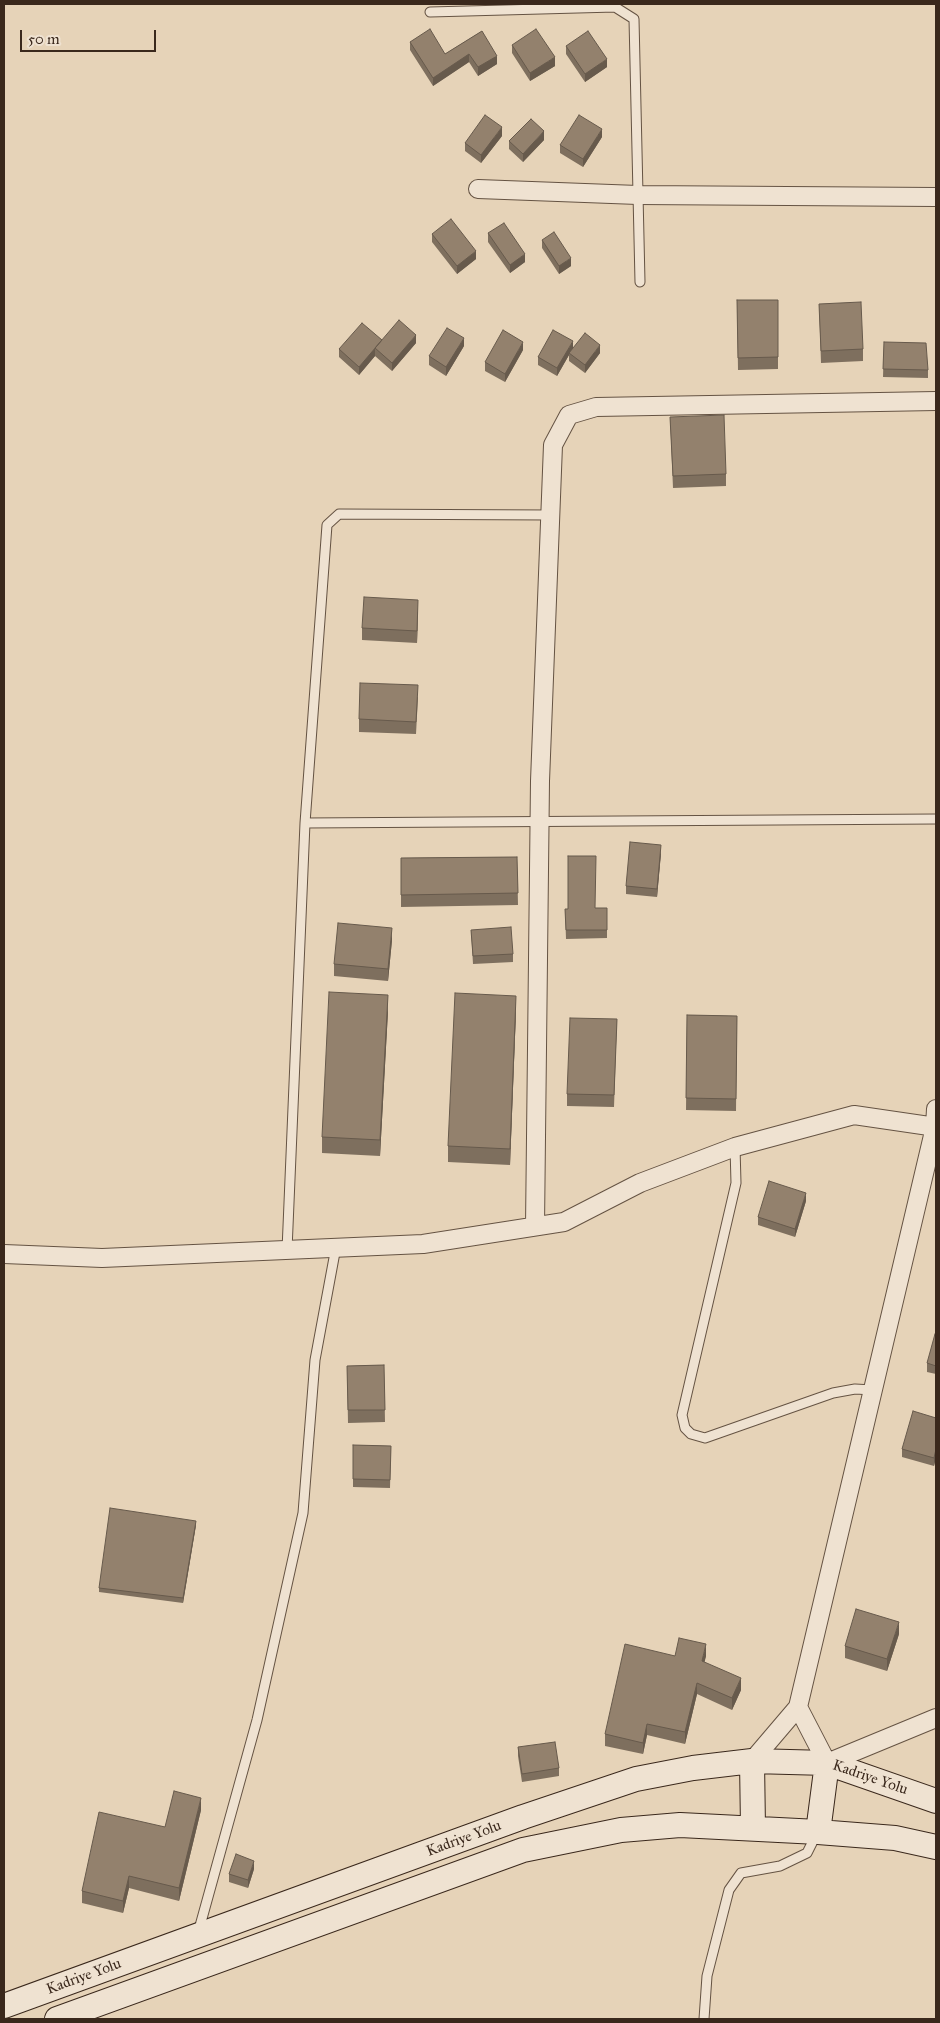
<!DOCTYPE html>
<style>
body{margin:0}
#map{position:relative;width:940px;height:2023px;overflow:hidden;background:#e6d3b8;font-family:"IM FELL Great Primer",serif}
canvas{display:block}
.frame{position:absolute;inset:0;border:5px solid #3a281c;pointer-events:none}
.scale{position:absolute;left:20px;top:30px;width:136px;height:22px;box-sizing:border-box;border:2px solid #3a281c;border-top:0;padding-left:6px;font-size:15px;line-height:18px;white-space:nowrap;color:#3a281c;-webkit-text-stroke:4px #efe2d1;paint-order:stroke}
</style>
<div id="map">
<canvas width="940" height="2023"></canvas>
<div class="frame"></div>
<div class="scale">50 m</div>
</div>
<script>
const context = document.querySelector('canvas').getContext('2d');
context.lineJoin = 'round';
function poly(rows) {
  const path = new Path2D();
  for (const r of rows) {
    path.moveTo(r[0], r[1]);
    for (let i = 2; i < r.length; i += 2) path.lineTo(r[i], r[i + 1]);
  }
  return path;
}
function strokePath(path, color, width, dash) {
  context.strokeStyle = color;
  context.lineWidth = width;
  context.lineCap = dash ? 'butt' : 'round';
  context.setLineDash(dash || []);
  context.stroke(path);
}
function fill(path, color) {
  context.fillStyle = color;
  context.fill(path, 'evenodd');
}
function write(font, color, halo, rows, align = 'center') {
  context.font = font + ' "IM FELL Great Primer",serif';
  context.lineWidth = 4.5;
  context.setLineDash([]);
  context.textBaseline = 'middle';
  context.strokeStyle = halo;
  context.fillStyle = color;
  for (const [text, x, y, turn = 0] of rows) {
    context.save();
    context.translate(x, y);
    context.rotate((+turn || 0) * Math.PI / 180);
    context.textAlign = isNaN(turn) ? turn : align;
    if (halo) context.strokeText(text, 0, 0);
    context.fillText(text, 0, 0);
    context.restore();
  }
}
const service = poly([
 [430,12,615,7,634,19,640,282],
 [305,823,327,525,339,514,550,515],
 [735,1147,736,1183,682,1415,685,1428,691,1434,705,1438,833,1393,855,1389,873,1390],
 [287,1250,305,823,936,819],
 [198,1933,257,1720,303,1513,315,1360,336,1247],
 [704,2019,707,1976,729,1890,741,1873,780,1866,807,1853,817,1833]
]);
const minor = poly([
 [478,189,638,195,936,197],
 [535,1226,540,781,553,445,569,415,596,407,936,401],
 [4,1254,102,1258,423,1244,564,1222,640,1183,735,1147,854,1115,936,1127],
 [798,1707,827,1763,936,1718],
 [752,1761,798,1707,935,1127,936,1109]
]);
const secondary = poly([
 [752,1761,753,1828],
 [818,1832,827,1763],
 [4,2006,523,1817,636,1779,693,1768,752,1761,827,1763,936,1801],
 [57,2019,523,1850,621,1830,680,1825,818,1832,895,1838,936,1847]
]);
const wall = poly([
 [482,31,497,64,478,76,469,62,433,86,410,50,410,42,445,54],
 [512,45,555,66,530,81,512,53],
 [566,46,607,67,585,82,566,54],
 [502,136,481,163,465,151,465,143],
 [602,137,583,167,560,153,560,145],
 [544,140,523,162,509,149,509,141],
 [488,233,525,262,510,273,488,242],
 [432,234,476,259,457,274,432,242],
 [542,240,571,266,559,274,542,248],
 [737,300,778,300,778,369,738,370],
 [819,304,863,349,863,361,821,363],
 [382,340,416,343,392,371,375,356,359,375,339,357,339,349],
 [884,342,928,370,928,378,883,377],
 [464,346,446,376,429,365,429,356],
 [573,348,600,353,585,373,569,361,569,355,557,376,538,365,538,357],
 [523,350,505,382,485,371,485,362],
 [670,417,726,474,726,486,673,488],
 [418,612,417,643,362,640,362,628],
 [418,697,416,734,359,732,359,719],
 [661,853,657,897,626,894,626,886],
 [517,857,518,905,401,907,401,858],
 [607,908,607,938,566,939,565,909],
 [471,930,513,954,513,962,473,964],
 [392,940,388,981,334,976,334,964],
 [388,1011,380,1156,322,1153,322,1137],
 [516,1011,510,1165,448,1162,448,1146],
 [687,1015,737,1016,736,1111,686,1110],
 [617,1019,614,1107,567,1106,567,1094],
 [806,1201,795,1237,758,1225,758,1217],
 [936,1334,936,1374,927,1372,927,1363],
 [384,1365,385,1422,348,1423,347,1366],
 [936,1418,936,1457,934,1466,902,1457,902,1449],
 [353,1445,391,1446,390,1488,353,1487],
 [196,1525,183,1603,99,1592,99,1588],
 [899,1634,887,1671,845,1658,845,1646],
 [675,1656,706,1656,704,1662,741,1690,732,1710,697,1694,685,1744,647,1735,643,1754,605,1746,605,1734],
 [518,1747,559,1768,559,1776,522,1782,518,1756],
 [201,1810,179,1901,129,1888,123,1913,82,1903,82,1891,165,1827],
 [254,1869,248,1888,229,1882,229,1874]
]);
const shadedWall = poly([
 [469,54,469,62,433,86,433,78],
 [497,56,497,64,478,76,478,67],
 [555,57,555,66,530,81,530,73],
 [607,59,607,67,585,82,585,74],
 [502,127,502,136,481,163,481,155],
 [602,129,602,137,583,167,583,159],
 [544,131,544,140,523,162,523,154],
 [476,251,476,259,457,274,457,266],
 [525,254,525,262,510,273,510,265],
 [571,258,571,266,559,274,559,266],
 [416,335,416,343,392,371,392,363],
 [464,338,464,346,446,376,446,367],
 [382,340,375,348,375,356,359,375,359,367],
 [573,341,573,349,569,353,569,355,557,376,557,368],
 [523,342,523,350,505,382,505,374],
 [600,345,600,353,585,373,585,365],
 [418,600,418,612,417,643,417,631],
 [661,845,661,853,657,897,657,889],
 [392,928,392,940,388,981,388,969],
 [388,995,388,1011,380,1156,380,1140],
 [516,996,516,1011,510,1165,510,1149],
 [806,1193,806,1201,795,1237,795,1229],
 [936,1449,936,1457,934,1466,934,1458],
 [196,1521,196,1525,183,1603,183,1598],
 [899,1622,899,1634,887,1671,887,1659],
 [706,1644,706,1656,702,1673,702,1661],
 [741,1678,741,1690,732,1710,732,1698],
 [697,1683,697,1694,685,1744,685,1732],
 [647,1724,647,1735,643,1754,643,1743],
 [201,1798,201,1810,179,1901,179,1888],
 [254,1861,254,1869,248,1888,248,1880],
 [129,1876,129,1888,123,1913,123,1901]
]);
const building = poly([
 [430,29,445,54,482,31,497,56,478,67,469,54,433,78,410,42,430,29],
 [536,29,555,57,530,73,512,45,536,29],
 [588,31,607,59,585,74,566,46,588,31],
 [485,115,502,127,481,155,465,143,485,115],
 [579,115,602,129,583,159,560,145,579,115],
 [531,119,544,131,523,154,509,141,531,119],
 [451,219,476,251,457,266,432,234,451,219],
 [504,223,525,254,510,265,488,233,504,223],
 [554,232,571,258,559,266,542,240,554,232],
 [737,300,778,300,778,357,738,358,737,300],
 [861,302,863,349,821,351,819,304,861,302],
 [399,320,416,335,392,363,375,348,399,320],
 [362,323,382,340,359,367,339,349,362,323],
 [447,328,464,338,446,367,429,356,447,328],
 [503,330,523,342,505,374,485,362,503,330],
 [553,330,573,341,557,368,538,357,553,330],
 [585,333,600,345,585,365,569,353,585,333],
 [884,342,926,343,928,370,883,369,884,342],
 [724,415,726,474,673,476,670,417,724,415],
 [364,597,418,600,417,631,362,628,364,597],
 [360,683,418,685,416,722,359,719,360,683],
 [630,842,661,845,657,889,626,886,630,842],
 [568,856,596,856,595,908,607,908,607,930,566,930,565,909,568,909,568,856],
 [517,857,518,893,401,895,401,858,517,857],
 [338,923,392,928,388,969,334,964,338,923],
 [511,927,513,954,473,956,471,930,511,927],
 [329,992,388,995,380,1140,322,1137,329,992],
 [455,993,516,996,510,1149,448,1146,455,993],
 [687,1015,737,1016,736,1099,686,1098,687,1015],
 [570,1018,617,1019,614,1095,567,1094,570,1018],
 [769,1181,806,1193,795,1229,758,1217,769,1181],
 [935,1334,936,1334,936,1366,927,1363,935,1334],
 [384,1365,385,1410,348,1410,347,1366,384,1365],
 [913,1411,936,1418,936,1449,934,1458,902,1449,913,1411],
 [353,1445,391,1446,390,1480,353,1479,353,1445],
 [110,1508,196,1521,183,1598,99,1588,110,1508],
 [856,1609,899,1622,887,1659,845,1646,856,1609],
 [679,1638,706,1644,702,1661,741,1678,732,1698,697,1683,685,1732,647,1724,643,1743,605,1734,625,1644,675,1656,679,1638],
 [555,1742,559,1768,522,1774,518,1747,555,1742],
 [174,1791,201,1798,179,1888,129,1876,123,1901,82,1891,99,1812,165,1827,174,1791],
 [236,1854,254,1861,248,1880,229,1874,236,1854]
]);
const streetNames = [
 ["Kadriye Yolu",870,1778,19],
 ["Kadriye Yolu",464,1839,-20],
 ["Kadriye Yolu",84,1977,-20]
];
strokePath(service, '#655343', 11);
strokePath(minor, '#655343', 20);
strokePath(secondary, '#3a281c', 26);
strokePath(service, '#efe2d1', 9);
strokePath(minor, '#efe2d1', 18);
strokePath(secondary, '#efe2d1', 24);
fill(wall, '#7e6f5e');
fill(shadedWall, '#675a4c');
fill(building, '#93816d');
strokePath(building, '#675a4c', 1);
write('15px', '#3a281c', '#efe2d1', streetNames);
</script>
